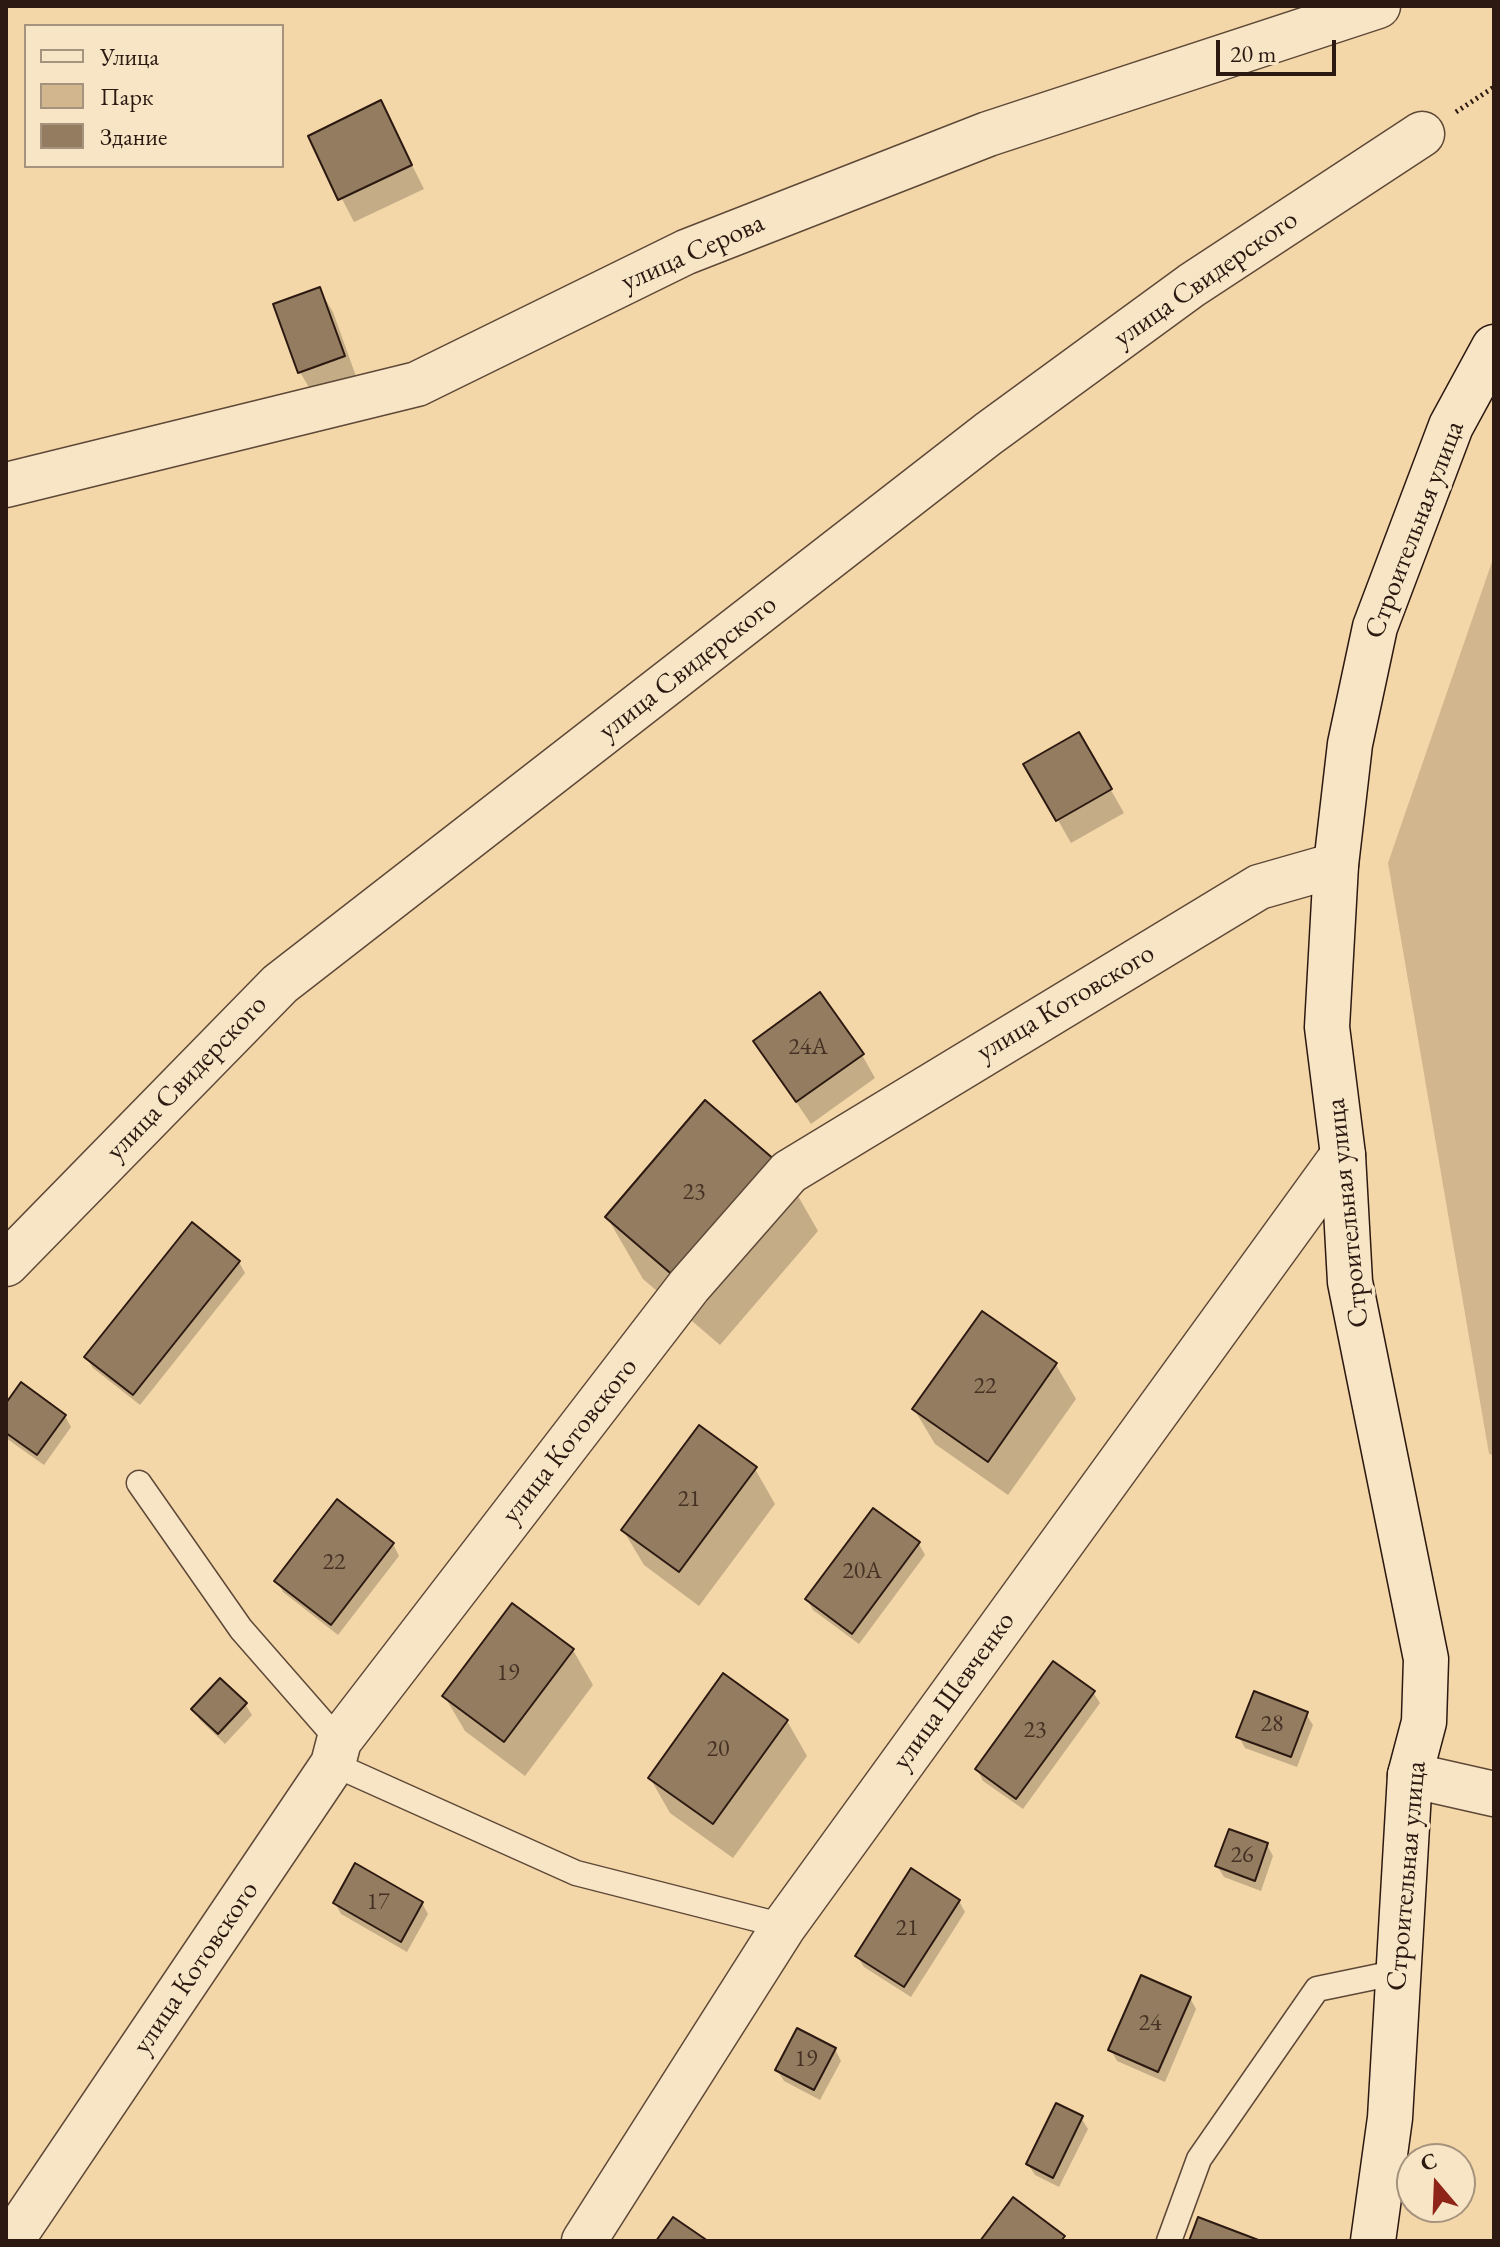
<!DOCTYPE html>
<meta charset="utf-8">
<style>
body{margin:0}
#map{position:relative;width:1500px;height:2247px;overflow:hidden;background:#f4d7a8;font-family:"EB Garamond",serif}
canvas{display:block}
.frame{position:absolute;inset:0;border:8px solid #2c1911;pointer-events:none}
.legend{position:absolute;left:24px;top:24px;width:260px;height:144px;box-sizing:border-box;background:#f8e5c6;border:2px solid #a6937e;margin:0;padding:10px 14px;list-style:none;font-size:24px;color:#2c1911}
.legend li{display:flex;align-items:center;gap:16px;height:40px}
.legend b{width:40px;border:2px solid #a6937e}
.north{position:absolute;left:1396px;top:2143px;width:80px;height:80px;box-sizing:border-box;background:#f8e5c6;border:2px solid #a6937e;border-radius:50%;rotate:341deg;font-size:22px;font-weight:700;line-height:32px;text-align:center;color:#2c1911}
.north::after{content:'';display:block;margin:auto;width:28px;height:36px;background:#8f2418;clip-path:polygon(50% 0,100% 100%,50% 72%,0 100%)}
.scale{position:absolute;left:1216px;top:40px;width:120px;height:36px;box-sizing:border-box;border:4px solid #2c1911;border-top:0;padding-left:10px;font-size:24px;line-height:28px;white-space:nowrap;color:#2c1911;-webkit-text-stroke:6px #f8e5c6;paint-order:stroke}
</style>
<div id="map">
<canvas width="1500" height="2247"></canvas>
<div class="frame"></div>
<ul class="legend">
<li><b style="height:10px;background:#f8e5c6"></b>Улица</li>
<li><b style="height:22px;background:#d2b78e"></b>Парк</li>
<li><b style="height:22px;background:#947c60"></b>Здание</li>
</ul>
<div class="north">С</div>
<div class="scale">20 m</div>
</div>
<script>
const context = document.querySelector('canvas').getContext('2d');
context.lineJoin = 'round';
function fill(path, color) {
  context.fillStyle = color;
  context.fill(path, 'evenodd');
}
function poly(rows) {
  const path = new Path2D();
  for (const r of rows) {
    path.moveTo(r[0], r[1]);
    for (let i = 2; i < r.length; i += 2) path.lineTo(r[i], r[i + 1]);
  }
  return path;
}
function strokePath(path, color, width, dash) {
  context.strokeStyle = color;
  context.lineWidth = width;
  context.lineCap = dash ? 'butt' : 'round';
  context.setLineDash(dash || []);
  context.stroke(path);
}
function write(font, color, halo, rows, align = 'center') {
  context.font = font + ' "EB Garamond",serif';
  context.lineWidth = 7;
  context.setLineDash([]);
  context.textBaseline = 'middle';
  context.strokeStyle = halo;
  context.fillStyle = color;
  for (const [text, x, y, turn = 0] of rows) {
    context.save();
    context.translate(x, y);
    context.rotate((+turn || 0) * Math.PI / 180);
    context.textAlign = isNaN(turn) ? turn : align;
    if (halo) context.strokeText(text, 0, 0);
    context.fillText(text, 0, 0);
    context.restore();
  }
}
const green = poly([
 [1494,556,1494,1455,1489,1454,1388,863]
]);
const shadow = poly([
 [381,103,424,189,354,222,310,137],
 [319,289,333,312,357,379,314,396,300,372,276,305],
 [1079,734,1124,813,1071,843,1026,764],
 [755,1041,862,1055,875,1078,811,1124],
 [782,1168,818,1231,720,1345,643,1279,607,1217],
 [239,1262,245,1273,140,1405,93,1368,86,1357],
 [1056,1365,1076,1399,1008,1495,935,1444,914,1409],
 [6,1406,65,1416,71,1427,44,1465,6,1438],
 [755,1469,775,1504,699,1606,644,1565,623,1530],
 [393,1544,399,1556,338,1635,283,1592,277,1581],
 [919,1544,925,1555,859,1644,813,1610,807,1599],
 [573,1650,593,1685,525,1776,465,1731,445,1697],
 [1093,1692,1100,1703,1023,1809,983,1781,977,1769],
 [245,1704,252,1715,225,1744,200,1720,193,1709],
 [1306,1714,1313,1725,1297,1767,1245,1748,1239,1737],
 [787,1721,807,1756,733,1858,670,1813,650,1778],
 [1267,1845,1273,1856,1261,1891,1224,1877,1217,1866],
 [959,1901,965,1912,911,1997,864,1967,857,1956],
 [335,1903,422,1903,428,1914,407,1952,341,1914],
 [1190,1998,1196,2009,1165,2082,1117,2061,1111,2050],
 [835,2049,841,2061,820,2100,784,2081,777,2070],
 [1081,2118,1088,2129,1059,2187,1035,2175,1028,2164]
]);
const building = poly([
 [381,100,412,165,338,200,308,136,381,100],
 [320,287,345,356,298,373,273,304,320,287],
 [1079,732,1112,789,1056,821,1023,764,1079,732],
 [820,992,864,1054,796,1102,753,1041,820,992],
 [705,1100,783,1167,683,1284,605,1217,705,1100],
 [192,1222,240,1261,133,1395,84,1357,192,1222],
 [982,1311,1057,1363,988,1462,912,1409,982,1311],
 [21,1382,66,1415,37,1455,6,1433,6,1403,21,1382],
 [699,1425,757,1467,679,1572,621,1530,699,1425],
 [337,1499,394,1543,331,1625,274,1581,337,1499],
 [873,1508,920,1542,852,1634,805,1599,873,1508],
 [512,1603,574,1649,504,1742,442,1696,512,1603],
 [1053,1661,1095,1691,1016,1799,975,1769,1053,1661],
 [723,1673,788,1720,713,1824,648,1778,723,1673],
 [220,1678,247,1703,218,1734,191,1709,220,1678],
 [1254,1691,1308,1712,1291,1757,1236,1737,1254,1691],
 [1229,1829,1268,1843,1255,1881,1215,1866,1229,1829],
 [355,1863,423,1902,401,1942,333,1903,355,1863],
 [911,1868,960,1900,904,1987,855,1956,911,1868],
 [1141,1975,1191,1997,1158,2072,1108,2050,1141,1975],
 [797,2028,836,2048,814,2090,775,2070,797,2028],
 [1056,2103,1083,2116,1053,2178,1026,2164,1056,2103],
 [1013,2197,1065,2236,1061,2241,980,2241,1013,2197],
 [673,2217,708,2241,656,2241,673,2217],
 [1198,2217,1261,2241,1189,2241,1198,2217]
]);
const path = poly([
 [1456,112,1494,87]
]);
const lane = poly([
 [139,1483,241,1629,339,1741],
 [333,1764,576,1873,784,1926],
 [1169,2241,1199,2159,1317,1989,1399,1972]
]);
const street = poly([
 [6,485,417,384,686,252,988,134,1378,6],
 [6,1264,280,984,988,434,1192,285,1422,134],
 [1410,1775,1494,1794],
 [11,2241,333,1764,339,1741,689,1286,789,1172,1259,887,1336,865],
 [584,2241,784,1926,1343,1155]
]);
const secondary = poly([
 [1373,2241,1390,2118,1410,1775,1424,1722,1426,1659,1350,1282,1343,1155,1327,1027,1336,865,1350,744,1375,627,1451,426,1494,347]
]);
const numberNames = [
 ["24А",808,1047],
 ["23",694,1192],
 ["22",985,1386],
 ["21",689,1499],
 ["22",334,1562],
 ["20А",862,1571],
 ["19",508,1673],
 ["28",1272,1724],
 ["23",1035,1730],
 ["20",718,1749],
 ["26",1242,1855],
 ["17",378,1902],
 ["21",907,1928],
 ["24",1150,2023],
 ["19",806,2059]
];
const streetNames = [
 ["улица Серова",693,253,-24],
 ["улица Свидерского",1206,279,-35],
 ["Строительная улица",1415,530,-69],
 ["улица Свидерского",688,668,-38],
 ["улица Котовского",1066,1003,-31],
 ["улица Свидерского",187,1078,-46],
 ["Строительная улица",1348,1213,-96],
 ["улица Котовского",570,1441,-52],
 ["улица Шевченко",954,1691,-54],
 ["Строительная улица",1407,1876,-85],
 ["улица Котовского",196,1968,-56]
];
fill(green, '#d2b78e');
fill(shadow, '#0003');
fill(building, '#947c60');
strokePath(building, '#2c1911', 2);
strokePath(lane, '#5e4837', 27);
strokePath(street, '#5e4837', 47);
strokePath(secondary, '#2c1911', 47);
strokePath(path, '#2c1911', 5, [2, 4]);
strokePath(lane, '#f8e5c6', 24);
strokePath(street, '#f8e5c6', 44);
strokePath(secondary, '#f8e5c6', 44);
write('24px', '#463225', null, numberNames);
write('28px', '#2c1911', '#f8e5c6', streetNames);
</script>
